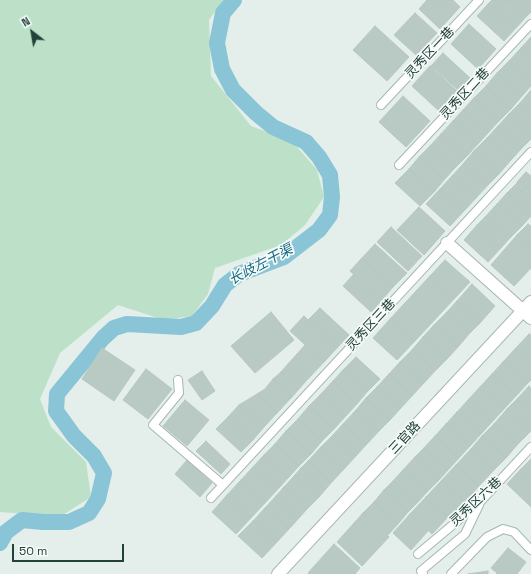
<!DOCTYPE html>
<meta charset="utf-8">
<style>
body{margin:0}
#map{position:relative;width:531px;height:574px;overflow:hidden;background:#e4eeea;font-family:"Space Grotesk",sans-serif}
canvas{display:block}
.north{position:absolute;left:12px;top:12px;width:40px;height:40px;-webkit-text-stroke:3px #f5faf8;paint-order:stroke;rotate:329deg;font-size:11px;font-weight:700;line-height:16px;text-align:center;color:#22413b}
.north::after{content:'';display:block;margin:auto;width:14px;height:18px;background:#22413b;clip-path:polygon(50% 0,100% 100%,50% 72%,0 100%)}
.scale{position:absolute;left:12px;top:544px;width:112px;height:18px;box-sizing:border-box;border:2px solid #22413b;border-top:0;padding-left:5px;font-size:12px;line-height:14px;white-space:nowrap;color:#22413b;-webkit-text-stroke:3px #f5faf8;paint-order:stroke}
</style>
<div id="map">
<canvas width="531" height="574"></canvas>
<div class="north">N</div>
<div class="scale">50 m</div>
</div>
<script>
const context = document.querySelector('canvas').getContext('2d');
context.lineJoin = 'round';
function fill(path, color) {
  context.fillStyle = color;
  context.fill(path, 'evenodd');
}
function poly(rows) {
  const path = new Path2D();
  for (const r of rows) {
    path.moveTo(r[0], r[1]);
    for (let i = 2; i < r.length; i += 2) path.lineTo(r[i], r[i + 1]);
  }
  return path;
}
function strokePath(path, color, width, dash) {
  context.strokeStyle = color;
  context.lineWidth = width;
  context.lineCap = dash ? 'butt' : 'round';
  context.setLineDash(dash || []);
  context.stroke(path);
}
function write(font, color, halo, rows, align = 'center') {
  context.font = font + ' "Space Grotesk","Noto Sans SC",sans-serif';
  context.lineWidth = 3.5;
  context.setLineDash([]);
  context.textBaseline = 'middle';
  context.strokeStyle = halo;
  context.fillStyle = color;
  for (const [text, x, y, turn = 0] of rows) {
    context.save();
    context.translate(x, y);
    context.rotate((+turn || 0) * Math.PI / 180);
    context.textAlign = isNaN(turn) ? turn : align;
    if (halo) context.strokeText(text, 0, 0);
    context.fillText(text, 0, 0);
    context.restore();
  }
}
const green = poly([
 [0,0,223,0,209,20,211,76,251,126,292,141,317,170,324,197,305,225,281,245,215,268,208,294,192,316,164,320,118,305,60,353,40,399,51,427,86,462,91,497,61,516,0,512]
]);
const canal = poly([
 [0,543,6,532,22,520,43,522,69,522,89,513,98,499,104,473,94,456,74,436,56,411,57,394,103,338,114,328,127,324,181,327,196,323,212,306,225,285,239,274,284,257,319,230,330,215,332,197,330,175,319,157,306,142,273,127,256,113,233,90,222,69,217,43,223,13,234,0]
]);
const building = poly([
 [427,0,453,0,460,7,440,29,419,9,427,0],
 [492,0,508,0,526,17,515,29,488,4,492,0],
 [508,0,531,0,531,12,526,17,508,0],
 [488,4,515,29,504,41,477,16,488,4],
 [415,13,437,33,416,55,394,35,415,13],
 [469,24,496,49,478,69,451,44,469,24],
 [375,26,409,57,387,81,353,50,375,26],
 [531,37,531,58,521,48,531,37],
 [521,48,531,58,531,81,509,61,521,48],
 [443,53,470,78,458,90,431,66,443,53],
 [509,61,531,81,531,86,522,96,497,73,509,61],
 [430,66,457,91,439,111,412,86,430,66],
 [497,73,522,96,511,109,486,86,497,73],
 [486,86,511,109,499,121,474,98,486,86],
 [531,90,531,113,520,103,531,90],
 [403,96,430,121,406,147,379,122,403,96],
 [474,98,499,121,488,133,463,110,474,98],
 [520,103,531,113,531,134,509,114,520,103],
 [463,110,488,133,478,144,453,121,463,110],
 [509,114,531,134,531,139,522,148,498,126,509,114],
 [453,121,478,144,466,157,441,134,453,121],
 [498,126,522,148,511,160,487,138,498,126],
 [441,134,466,157,454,169,430,146,441,134],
 [487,138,511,160,499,174,474,151,487,138],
 [430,146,454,169,444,180,419,157,430,146],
 [474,151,499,174,487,186,463,164,474,151],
 [419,157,444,180,434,192,409,169,419,157],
 [463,164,487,186,476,198,452,176,463,164],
 [409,169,434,192,420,206,395,183,409,169],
 [526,172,531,176,531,195,517,182,526,172],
 [452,176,476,198,464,211,440,189,452,176],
 [517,183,531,196,531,214,507,193,517,183],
 [440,189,464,211,450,226,426,204,440,189],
 [507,193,531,214,531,216,522,226,497,204,507,193],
 [497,204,522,226,509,239,485,217,497,204],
 [419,207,445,231,424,255,397,230,419,207],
 [485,217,509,239,501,248,477,225,485,217],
 [528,224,531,226,531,248,517,235,528,224],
 [477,225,501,248,488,262,464,240,477,225],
 [391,227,422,256,408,271,377,242,391,227],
 [517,235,531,248,531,268,514,286,491,265,517,235],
 [375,244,407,273,393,287,362,258,375,244],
 [362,258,393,287,382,300,350,271,362,258],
 [445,260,470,282,454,299,430,276,445,260],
 [354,274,382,300,371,312,343,286,354,274],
 [430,276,454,299,415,341,391,318,430,276],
 [472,284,495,306,480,323,457,301,472,284],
 [457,301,480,323,469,334,446,313,457,301],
 [320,308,349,335,337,348,308,320,320,308],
 [271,312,294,340,255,373,231,346,271,312],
 [446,313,469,334,458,347,434,325,446,313],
 [304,316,337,348,324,362,290,331,304,316],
 [391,318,415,341,397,360,373,338,391,318],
 [434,325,458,347,447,359,423,337,434,325],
 [529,334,531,335,531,364,515,349,529,334],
 [423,337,447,359,435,371,412,350,423,337],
 [305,345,324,362,306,381,288,364,305,345],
 [102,348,135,370,114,401,82,379,102,348],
 [515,349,531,364,531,380,527,384,503,362,515,349],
 [412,350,435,371,423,384,400,362,412,350],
 [356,357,380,379,367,392,343,370,356,357],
 [400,362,423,384,412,396,389,374,400,362],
 [503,362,527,384,516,396,492,374,503,362],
 [288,364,306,381,299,389,281,372,288,364],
 [146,369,172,389,148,419,123,400,146,369],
 [343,370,367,392,357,404,333,381,343,370],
 [202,371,215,391,202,400,188,380,202,371],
 [281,372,299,389,292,397,273,379,281,372],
 [389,374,412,396,400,409,377,387,389,374],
 [492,374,516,396,504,409,480,387,492,374],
 [273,379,292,397,277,413,257,394,265,389,273,379],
 [333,381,357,404,344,418,320,395,333,381],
 [529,386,531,388,531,413,517,399,529,386],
 [377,387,400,409,390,420,366,398,377,387],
 [480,387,504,409,492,422,468,400,480,387],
 [257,394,277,413,264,427,239,405,257,394],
 [320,395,344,418,334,429,309,406,320,395],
 [366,398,390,420,379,431,356,410,366,398],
 [517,399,531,413,531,431,507,409,517,399],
 [185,400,209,420,187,446,163,426,185,400],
 [468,400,492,422,481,434,457,412,468,400],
 [239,405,264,427,253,440,228,417,239,405],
 [309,406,334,429,322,441,298,419,309,406],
 [507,409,531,431,517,445,494,424,507,409],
 [356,410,379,431,366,445,343,424,356,410],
 [457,412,481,434,470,446,446,424,457,412],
 [228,417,253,440,241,452,216,429,228,417],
 [298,419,322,441,311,454,286,431,298,419],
 [343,424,366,445,356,456,333,435,343,424],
 [446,424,470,446,459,458,435,436,446,424],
 [494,424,517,445,506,458,482,436,494,424],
 [286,431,311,454,299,466,275,444,286,431],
 [333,435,356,456,344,469,321,447,333,435],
 [435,436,459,458,448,470,424,448,435,436],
 [482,436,506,458,494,470,471,449,482,436],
 [206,441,230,464,221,474,196,451,206,441],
 [275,444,299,466,288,478,264,455,275,444],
 [321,447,344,469,331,483,308,461,321,447],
 [424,448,448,470,439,480,415,457,424,448],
 [471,449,494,470,479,486,456,465,471,449],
 [264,455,288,478,278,489,253,467,264,455],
 [415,457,439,480,427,492,403,470,415,457],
 [531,459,531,478,521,469,531,459],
 [187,460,212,483,200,497,175,474,187,460],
 [308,461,331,483,325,490,301,468,308,461],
 [456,465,479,486,465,502,442,480,456,465],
 [253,467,278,489,265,503,241,480,253,467],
 [301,468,325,490,319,497,295,475,301,468],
 [521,469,531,478,531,507,507,484,521,469],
 [403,470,427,492,417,503,393,481,403,470],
 [295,475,319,497,307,509,284,487,295,475],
 [241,480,265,503,251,518,227,495,241,480],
 [442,480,465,502,449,518,426,497,442,480],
 [393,481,417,503,408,512,384,490,393,481],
 [284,487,307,509,299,518,276,496,284,487],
 [384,490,408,512,398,524,374,502,384,490],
 [227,495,251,518,236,534,212,512,227,495],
 [276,496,299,518,289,529,265,508,276,496],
 [426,497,448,517,432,534,410,514,426,497],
 [374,502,398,524,387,536,363,513,374,502],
 [265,508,289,529,276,543,253,521,265,508],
 [363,513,389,537,362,566,337,542,363,513],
 [410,514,428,531,411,550,393,533,410,514],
 [253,521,276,543,262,558,238,536,253,521],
 [334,544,360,568,355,574,309,574,308,573,334,544],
 [508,548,526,562,517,574,496,574,497,573,491,568,508,548],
 [488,571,488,574,468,574,488,571]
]);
const lane = poly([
 [381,105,479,0],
 [399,165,531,24],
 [178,380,179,393,153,425,223,485],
 [211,498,531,152],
 [418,554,480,502,531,447],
 [423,574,421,571,465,534,479,505],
 [451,574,487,537,503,529,514,532,531,550]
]);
const street = poly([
 [447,243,531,318],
 [278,574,531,302]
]);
const streetNames = [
 ["灵秀区一巷",430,53,-47],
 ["灵秀区二巷",465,94,-47],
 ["灵秀区三巷",371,325,-47],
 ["三官路",405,438,-47],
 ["灵秀区六巷",476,502,-43]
];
const waterNames = [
 ["长歧左干渠",261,265,-28]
];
fill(green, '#bce1c8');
strokePath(canal, '#89c5d6', 16);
fill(building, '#b9c9c4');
strokePath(building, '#b6c8c2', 1);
strokePath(lane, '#a6b7b2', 10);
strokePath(street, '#a6b7b2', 14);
strokePath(lane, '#fff', 8);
strokePath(street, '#fff', 12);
write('13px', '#22413b', '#f5faf8', streetNames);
write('italic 14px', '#176982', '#f5faf8', waterNames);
</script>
